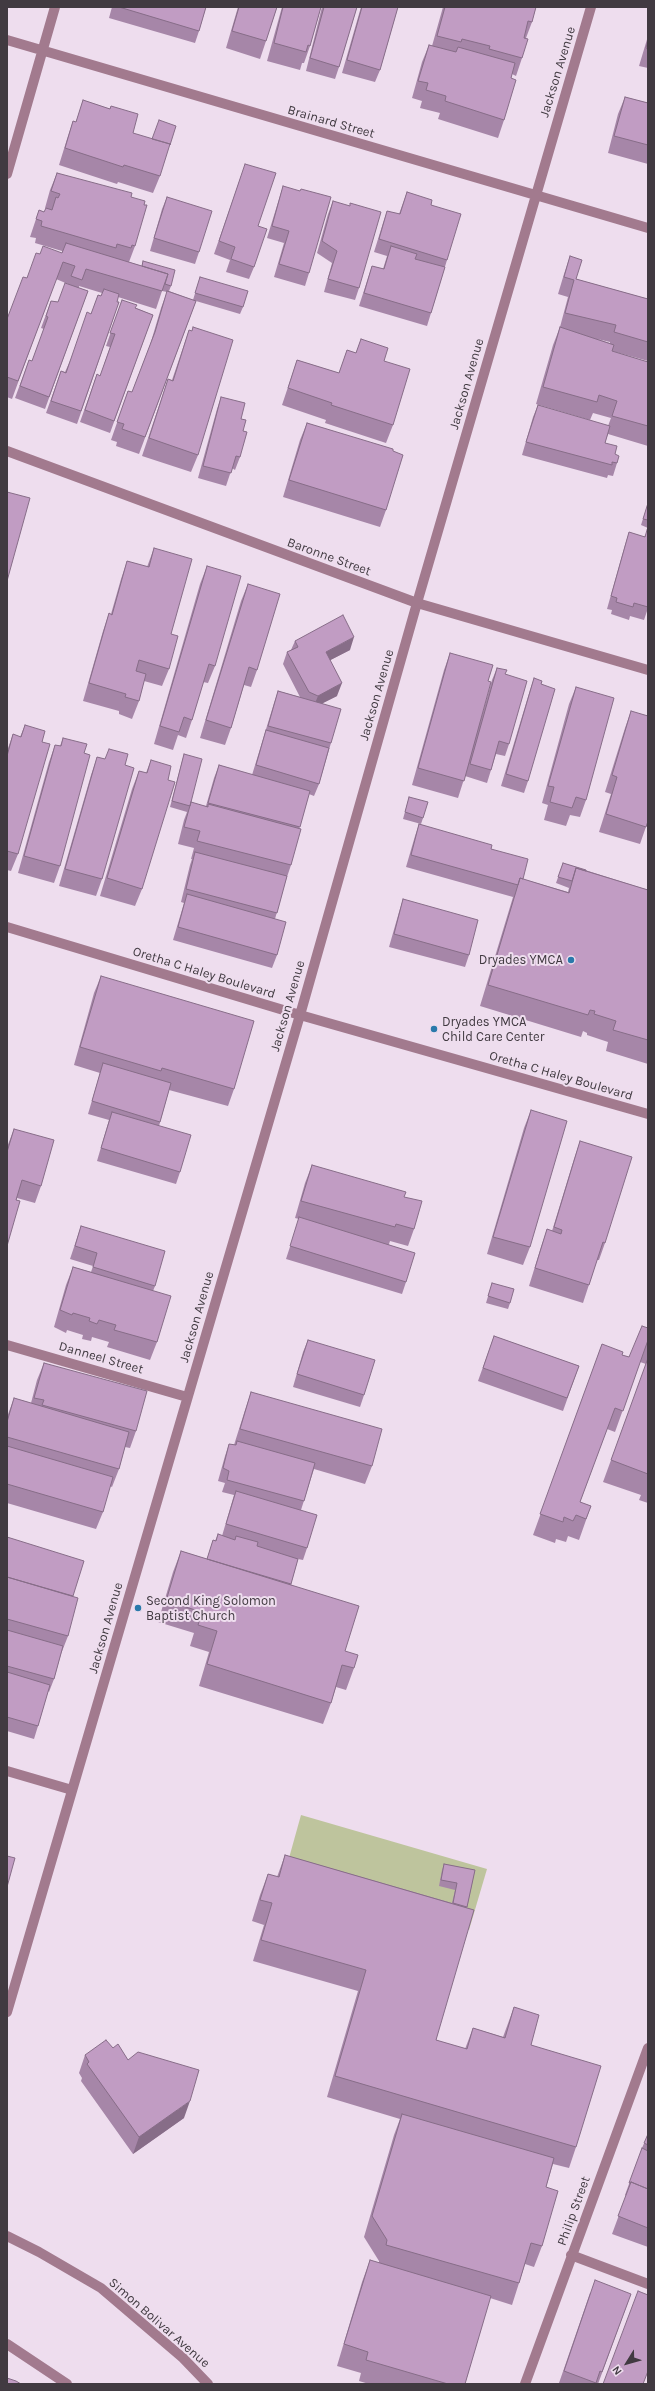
<!DOCTYPE html>
<style>
body{margin:0}
#map{position:relative;width:655px;height:2391px;overflow:hidden;background:#ede;font-family:Karla,sans-serif}
canvas{display:block}
.frame{position:absolute;inset:0;border:8px solid #413a41;pointer-events:none}
.north{position:absolute;left:607px;top:2343px;width:40px;height:40px;-webkit-text-stroke:3px #ede;paint-order:stroke;rotate:233deg;font-size:11px;font-weight:700;line-height:16px;text-align:center;color:#413a41}
.north::after{content:'';display:block;margin:auto;width:14px;height:18px;background:#413a41;clip-path:polygon(50% 0,100% 100%,50% 72%,0 100%)}
</style>
<div id="map">
<canvas width="655" height="2391"></canvas>
<div class="frame"></div>
<div class="north">N</div>
</div>
<script>
const context = document.querySelector('canvas').getContext('2d');
context.lineJoin = 'round';
function fill(path, color) {
  context.fillStyle = color;
  context.fill(path, 'evenodd');
}
function poly(rows) {
  const path = new Path2D();
  for (const r of rows) {
    path.moveTo(r[0], r[1]);
    for (let i = 2; i < r.length; i += 2) path.lineTo(r[i], r[i + 1]);
  }
  return path;
}
function strokePath(path, color, width, dash) {
  context.strokeStyle = color;
  context.lineWidth = width;
  context.lineCap = dash ? 'butt' : 'round';
  context.setLineDash(dash || []);
  context.stroke(path);
}
function write(font, color, halo, rows, align = 'center') {
  context.font = font + ' Karla,sans-serif';
  context.lineWidth = 4;
  context.setLineDash([]);
  context.textBaseline = 'middle';
  context.strokeStyle = halo;
  context.fillStyle = color;
  for (const [text, x, y, turn = 0] of rows) {
    context.save();
    context.translate(x, y);
    context.rotate((+turn || 0) * Math.PI / 180);
    context.textAlign = isNaN(turn) ? turn : align;
    if (halo) context.strokeText(text, 0, 0);
    context.fillText(text, 0, 0);
    context.restore();
  }
}
const green = poly([
 [301,1815,487,1869,469,1930,284,1876]
]);
const minor = poly([
 [7,40,648,228],
 [7,174,55,7],
 [7,451,417,603,648,670],
 [7,927,300,1015,648,1114],
 [7,1345,187,1397],
 [7,1771,72,1790],
 [7,2012,300,1015,417,603,591,7],
 [7,2236,39,2252,101,2288,183,2358,208,2384],
 [571,2255,648,2284],
 [7,2344,67,2384],
 [525,2384,648,2048]
]);
const wall = poly([
 [112,7,206,7,199,31,195,43,109,18],
 [238,7,277,7,266,41,260,59,226,48],
 [282,7,321,7,310,46,304,63,302,63,300,70,267,61],
 [322,7,357,7,339,67,335,79,306,71],
 [361,7,398,7,380,70,375,82,342,73],
 [443,7,536,7,532,22,526,38,522,58,516,76,512,74,511,78,504,120,498,138,438,119,440,113,420,108,422,101,412,98,422,62,429,45,432,46],
 [648,36,648,68,639,66],
 [625,97,648,103,648,164,608,153,618,114],
 [83,100,110,109,111,106,133,133,160,176,153,193,118,182,117,184,59,165,67,139,73,121,76,122],
 [57,173,131,197,135,246,129,262,142,266,143,261,171,286,169,291,193,300,200,277,243,307,240,314,196,301,139,454,116,446,117,442,111,440,128,391,132,392,150,345,161,308,167,292,162,291,156,309,118,297,117,302,119,302,77,424,46,413,61,371,65,372,91,314,98,295,101,296,102,293,79,286,79,288,88,291,45,409,15,398,29,360,32,361,44,329,41,328,51,301,58,302,68,284,56,279,12,399,7,397,7,319,27,278,40,254,62,253,62,251,35,243,36,238,30,237,39,210,44,212,46,209,45,208,50,190],
 [241,176,258,226,254,267,249,279,226,272,230,260,214,254],
 [283,186,309,273,305,286,274,277,284,243,267,238],
 [407,192,431,205,447,260,431,313,427,326,359,306,368,278,372,266,383,269,387,256,374,252,383,223,387,211,399,214],
 [167,197,199,252,195,264,150,251,162,209],
 [333,201,359,288,355,300,324,292,332,263,317,253,328,214],
 [570,256,576,279,648,299,648,361,612,351,648,362,648,446,608,434,605,443,615,454,617,463,613,476,608,475,607,478,522,455,533,417,538,405,608,426,611,418,593,413,590,420,536,404,553,345,560,327,568,297,558,294,564,274],
 [597,339,610,342,610,343],
 [122,300,136,308,153,315,110,433,80,422,97,374,100,376,110,347,106,346],
 [189,330,198,455,191,472,142,456,168,379,172,380],
 [361,339,384,361,393,425,386,443,325,423,326,420,282,405,297,360,339,373,347,350,356,353],
 [221,397,241,419,243,431,240,457,235,470,232,468,226,486,198,478,217,409],
 [307,423,393,451,386,510,380,527,283,497,300,440],
 [648,503,648,528,641,525],
 [648,531,648,608,644,620,630,616,629,620,611,614,612,610,607,609,625,545,629,532,644,537],
 [154,548,171,634,169,669,162,686,144,681,139,701,132,719,119,714,119,711,83,701,103,631,109,613,111,614,121,579,127,561,147,567],
 [207,566,215,666,208,683,203,682,192,720,186,738,178,735,173,750,154,744,200,584],
 [248,584,257,670,251,687,244,685,231,728,225,745,200,738,241,601],
 [295,641,350,650,330,660,337,696,323,703,331,743,319,784,314,796,309,794,299,829,291,865,285,883,275,919,277,955,272,968,173,940,184,903,181,902,190,865,192,859,191,859,194,848,178,844,184,820,187,812,170,807,182,761,184,754,190,804,206,806,214,778,219,765,252,775,274,703,278,691,300,697,283,664,287,652,291,650],
 [450,653,488,681,480,722,492,680,497,668,505,674,509,744,505,756,496,754,491,770,487,783,465,776,458,798,412,785,444,670],
 [534,678,541,684,528,781,524,793,501,786,530,690],
 [576,687,586,800,580,817,570,815,566,826,544,820,548,805,542,803,569,704],
 [631,711,648,821,640,844,599,832,611,794,605,792,625,728],
 [25,725,42,742,18,854,11,871,7,870,7,751,13,734,20,737],
 [63,738,84,753,60,866,54,883,18,873,49,762,55,745,60,746],
 [97,757,125,765,102,879,96,896,59,886,91,775],
 [151,760,142,889,135,906,100,896,132,789,139,771,146,773],
 [409,797,423,818,421,824,403,819],
 [419,824,491,849,523,879,568,892,569,888,556,883,563,863,648,890,648,1064,606,1051,608,1042,587,1035,587,1033,583,1031,581,1037,480,1006,513,897,406,867,415,836],
 [403,899,469,955,465,967,389,947,399,912],
 [101,976,234,1089,228,1106,169,1090,159,1126,180,1172,176,1184,97,1161,109,1120,88,1114,100,1073,74,1065,94,993],
 [531,1110,530,1247,523,1265,487,1254,524,1128],
 [14,1129,41,1186,35,1203,17,1198,7,1246,7,1147],
 [580,1141,605,1243,599,1260,597,1260,583,1303,529,1286,541,1247,547,1229,552,1231,574,1159],
 [312,1165,404,1197,414,1229,408,1246,390,1241,389,1244,406,1282,402,1294,286,1259,299,1219,295,1218,305,1183],
 [81,1226,155,1286,153,1291,157,1342,150,1360,107,1347,109,1342,92,1337,91,1341,82,1339,83,1335,67,1330,66,1333,54,1327,66,1285,73,1267,91,1272,93,1266,70,1259],
 [492,1283,510,1303,508,1309,486,1303],
 [648,1328,648,1503,639,1500,641,1495,603,1482,646,1364,640,1362,615,1432,607,1429,580,1502,591,1506,579,1540,568,1536,566,1542,556,1539,555,1543,533,1535,602,1344,622,1355,629,1357],
 [494,1336,579,1366,563,1411,478,1381],
 [308,1340,364,1395,360,1407,293,1387,303,1352],
 [44,1363,136,1431,130,1448,125,1447,119,1469,112,1487,110,1486,103,1512,96,1529,7,1503,7,1417,14,1398,31,1403,37,1380],
 [251,1392,372,1466,365,1484,314,1469,301,1510,307,1548,303,1560,298,1559,291,1584,345,1651,354,1668,346,1690,336,1687,331,1703,323,1724,199,1686,209,1652,190,1646,194,1633,158,1622,173,1572,181,1551,207,1559,213,1540,215,1541,218,1534,222,1536,234,1495,222,1492,225,1483,218,1481,225,1456,229,1444,234,1445,245,1410],
 [7,1537,73,1596,68,1636,61,1654,54,1679,49,1692,48,1691,38,1726,34,1739,7,1731],
 [285,1855,452,1903,455,1890,439,1886,442,1870,444,1864,475,1870,467,1908,436,2040,465,2049,473,2028,503,2037,514,2007,576,2147,569,2168,553,2164,546,2187,542,2246,534,2267,525,2264,519,2283,512,2305,490,2298,465,2384,369,2384,359,2381,361,2373,337,2366,362,2282,370,2260,379,2263,379,2261,364,2237,394,2135,400,2119,327,2097,358,1991,253,1961,264,1925,252,1921,260,1895,268,1874,277,1877],
 [113,2048,128,2060,184,2118,133,2154,81,2081,82,2078,79,2073,85,2055],
 [648,2134,648,2247,612,2234,626,2196,625,2195,642,2148],
 [590,2293,631,2294,598,2384,561,2384,559,2383]
]);
const shadedWall = poly([
 [354,637,350,650,321,665,326,652],
 [342,683,337,696,313,708,318,696],
 [190,2101,184,2118,133,2154,139,2137]
]);
const building = poly([
 [119,7,206,7,199,31,119,7],
 [239,7,277,7,266,41,232,31,239,7],
 [283,7,321,7,310,46,308,45,306,52,274,43,283,7],
 [324,7,357,7,339,67,310,58,324,7],
 [362,7,398,7,380,70,347,60,362,7],
 [445,7,536,7,532,22,528,21,524,38,528,39,522,58,489,49,490,46,462,39,461,42,437,36,445,7],
 [648,40,648,49,646,48,648,40],
 [429,45,456,52,458,47,515,63,511,78,516,80,504,120,445,101,446,96,426,90,428,83,418,81,429,45],
 [625,97,648,103,648,145,614,136,625,97],
 [83,100,110,109,111,106,138,114,133,133,170,144,160,176,124,165,123,167,65,148,73,121,76,122,83,100],
 [159,120,176,126,170,145,170,144,152,139,159,120],
 [245,164,276,173,258,226,267,229,254,267,231,259,235,247,219,241,245,164],
 [57,173,132,193,131,197,145,201,144,205,147,205,135,246,132,245,131,248,117,244,116,248,41,226,42,221,36,219,39,210,44,212,46,208,52,210,56,197,58,198,60,194,51,191,57,173],
 [283,186,300,191,301,189,331,197,309,273,279,264,289,231,272,226,283,186],
 [407,192,432,200,431,205,461,214,447,260,379,239,387,211,400,214,407,192],
 [167,197,212,211,199,252,154,238,167,197],
 [333,201,350,206,350,203,381,212,359,288,328,279,337,251,322,241,333,201],
 [66,243,168,274,162,291,86,269,82,280,71,276,75,266,63,262,18,381,7,377,7,319,23,277,27,278,36,253,40,254,43,246,62,253,66,243],
 [391,246,417,254,415,259,445,267,431,313,364,293,372,266,384,269,391,246],
 [570,256,582,260,576,279,648,299,648,342,614,332,616,325,565,313,574,280,564,277,570,256],
 [143,261,175,270,171,286,165,284,168,274,142,266,143,261],
 [200,277,248,291,243,307,195,293,200,277],
 [65,283,88,291,49,397,20,386,29,360,32,361,48,317,46,316,51,301,58,302,65,283],
 [104,289,119,294,117,302,119,302,81,411,51,401,61,371,66,373,87,312,91,314,98,295,101,296,104,289],
 [167,291,196,301,145,437,122,429,124,424,117,422,128,391,132,392,155,332,167,291],
 [122,300,137,305,135,308,153,315,114,421,85,410,97,374,100,376,115,334,110,333,122,300],
 [193,327,233,340,198,455,149,438,168,379,173,381,189,330,192,331,193,327],
 [560,327,614,345,612,351,648,362,648,426,612,416,617,401,599,395,597,402,543,387,560,327],
 [361,339,388,348,384,361,410,369,393,425,331,405,332,403,288,388,297,360,339,373,347,350,356,353,361,339],
 [221,397,245,403,241,419,246,420,243,431,247,432,240,457,236,456,231,473,203,466,221,397],
 [538,405,610,426,605,443,617,446,615,454,619,456,617,463,612,462,612,465,526,442,538,405],
 [307,423,393,449,393,451,403,455,386,510,289,480,307,423],
 [7,492,30,498,7,581,7,492],
 [648,503,648,520,643,519,648,503],
 [647,530,648,531,648,607,634,603,633,607,616,602,617,598,611,596,629,532,645,537,647,530],
 [154,548,192,559,171,634,178,636,169,669,139,660,136,671,146,674,139,701,125,697,126,694,89,683,109,613,112,615,127,561,149,567,154,548],
 [207,566,241,576,215,666,209,664,192,720,184,717,179,732,160,726,207,566],
 [248,584,280,594,257,670,249,667,231,728,206,720,248,584],
 [343,615,354,637,326,652,342,683,318,696,309,692,287,652,298,647,295,641,343,615],
 [450,653,493,665,488,681,491,682,464,781,418,768,450,653],
 [497,668,507,670,505,674,527,681,509,744,499,741,491,770,470,764,497,668],
 [534,678,542,681,541,684,555,689,528,781,506,774,534,678],
 [576,687,614,698,586,800,576,797,572,808,550,802,554,787,548,786,576,687],
 [278,691,341,709,331,743,268,726,278,691],
 [631,711,648,716,648,821,646,827,606,814,617,777,612,775,631,711],
 [25,725,45,731,42,742,50,744,18,854,7,851,7,756,13,734,21,737,25,725],
 [266,730,329,748,319,784,256,765,266,730],
 [63,738,87,744,84,753,90,755,60,866,24,856,55,745,61,746,63,738],
 [109,749,128,754,125,765,134,768,102,879,65,869,97,757,105,759,109,749],
 [184,754,202,759,190,806,172,801,184,754],
 [151,760,171,766,168,780,175,782,142,889,107,878,139,771,147,773,151,760],
 [219,765,310,791,300,827,208,803,219,765],
 [409,797,428,802,423,818,405,812,409,797],
 [191,802,208,807,208,804,301,829,291,865,197,841,200,831,184,827,191,802],
 [419,824,492,845,491,849,528,859,523,879,520,878,518,885,411,855,419,824],
 [195,852,287,876,277,913,186,889,195,852],
 [563,863,586,870,586,871,576,868,572,881,558,877,563,863],
 [576,868,648,890,648,1040,613,1030,616,1021,594,1014,595,1011,590,1010,588,1015,488,985,520,878,569,893,576,868],
 [187,894,286,922,277,955,178,927,187,894],
 [403,899,478,920,469,955,394,934,403,899],
 [101,976,254,1021,234,1089,162,1068,161,1071,80,1047,101,976],
 [103,1063,171,1083,160,1122,92,1101,103,1063],
 [531,1110,567,1121,530,1247,493,1237,531,1110],
 [112,1112,191,1135,180,1172,101,1148,112,1112],
 [14,1129,54,1140,41,1186,22,1180,16,1200,20,1201,7,1246,7,1152,14,1129],
 [580,1141,632,1157,605,1243,603,1242,589,1285,535,1268,547,1229,561,1234,562,1230,554,1227,580,1141],
 [312,1165,406,1192,404,1197,422,1201,414,1229,396,1224,395,1227,301,1201,312,1165],
 [299,1217,415,1253,406,1282,290,1246,299,1217],
 [81,1226,165,1251,155,1286,93,1267,97,1253,75,1246,81,1226],
 [73,1267,171,1296,157,1342,114,1330,116,1325,99,1320,97,1324,89,1321,90,1318,73,1313,72,1315,60,1310,73,1267],
 [492,1283,514,1289,510,1303,488,1296,492,1283],
 [642,1326,648,1328,648,1341,648,1340,623,1411,615,1408,580,1502,591,1506,586,1519,576,1515,573,1521,564,1517,563,1522,540,1514,602,1344,623,1352,622,1355,629,1357,642,1326],
 [494,1336,579,1366,567,1398,483,1368,494,1336],
 [308,1340,375,1360,364,1395,297,1374,308,1340],
 [648,1358,648,1474,611,1460,648,1358],
 [44,1363,147,1391,136,1431,42,1405,44,1400,34,1398,44,1363],
 [251,1392,382,1429,372,1466,240,1429,251,1392],
 [14,1398,129,1432,119,1469,7,1437,7,1422,14,1398],
 [237,1441,315,1463,304,1501,227,1480,229,1471,223,1468,229,1444,236,1445,237,1441],
 [7,1446,113,1477,103,1512,7,1484,7,1446],
 [236,1491,317,1515,307,1548,226,1524,236,1491],
 [218,1534,235,1540,236,1536,258,1542,257,1546,298,1559,291,1584,207,1559,213,1540,216,1541,218,1534],
 [7,1537,84,1561,73,1596,7,1577,7,1537],
 [181,1551,359,1606,345,1651,358,1655,354,1668,342,1665,331,1703,207,1664,217,1631,198,1625,202,1612,166,1601,181,1551],
 [7,1577,78,1598,68,1636,7,1619,7,1577],
 [7,1630,63,1646,54,1679,7,1666,7,1630],
 [7,1672,50,1685,38,1726,7,1717,7,1672],
 [285,1855,474,1910,436,2040,467,2049,473,2028,505,2038,514,2007,539,2015,531,2045,601,2066,576,2147,335,2076,366,1970,261,1940,272,1903,260,1900,268,1874,279,1877,285,1855],
 [7,1856,15,1858,7,1887,7,1856],
 [444,1864,475,1870,467,1907,453,1903,457,1883,441,1880,444,1864],
 [106,2040,113,2048,118,2044,128,2060,138,2052,199,2070,190,2101,139,2137,87,2064,89,2062,85,2055,106,2040],
 [402,2114,554,2158,546,2187,558,2191,542,2246,531,2243,519,2283,386,2245,387,2240,372,2216,402,2114],
 [648,2134,648,2145,644,2143,648,2134],
 [642,2148,648,2151,648,2189,631,2182,631,2183,629,2183,642,2148],
 [631,2182,648,2189,648,2228,618,2216,631,2182],
 [370,2260,491,2296,465,2384,448,2384,366,2360,368,2352,344,2344,370,2260],
 [595,2280,631,2294,602,2372,600,2371,596,2383,564,2371,595,2280],
 [638,2291,648,2295,648,2371,643,2384,603,2384,638,2291],
 [7,2378,16,2381,21,2384,7,2384,7,2378]
]);
const markers = [
 [571,960,4,"#2979ab"],
 [434,1029,4,"#2979ab"],
 [138,1608,4,"#2979ab"]
];
const streetNames = [
 ["Jackson Avenue",558,72,-73],
 ["Brainard Street",331,122,16],
 ["Jackson Avenue",467,384,-74],
 ["Baronne Street",329,557,20],
 ["Jackson Avenue",377,695,-74],
 ["Oretha C Haley Boulevard",204,973,17],
 ["Jackson Avenue",288,1006,-74],
 ["Oretha C Haley Boulevard",561,1076,16],
 ["Jackson Avenue",197,1317,-74],
 ["Danneel Street",101,1358,16],
 ["Jackson Avenue",106,1628,-74],
 ["Philip Street",574,2211,-70],
 ["Simon Bolivar Avenue",159,2323,41]
];
const poiNames = [
 ["Dryades YMCA",563,960,"right"],
 ["Dryades YMCA",442,1022],
 ["Child Care Center",442,1037],
 ["Second King Solomon",146,1601],
 ["Baptist Church",146,1616]
];
fill(green, '#bec49d');
strokePath(minor, '#a27a8e', 10);
fill(wall, '#a686a8');
fill(shadedWall, '#876d88');
fill(building, '#c19cc3');
strokePath(building, '#876d88', 1);
for (const [x, y, r, color] of markers) {
  const dot = new Path2D();
  dot.arc(x, y, r, 0, 2 * Math.PI);
  context.fillStyle = color;
  context.fill(dot);
  strokePath(dot, '#ede', 1.5);
}
write('13px', '#413a41', '#ede', streetNames);
write('13px', '#413a41', '#ede', poiNames, 'left');
</script>
